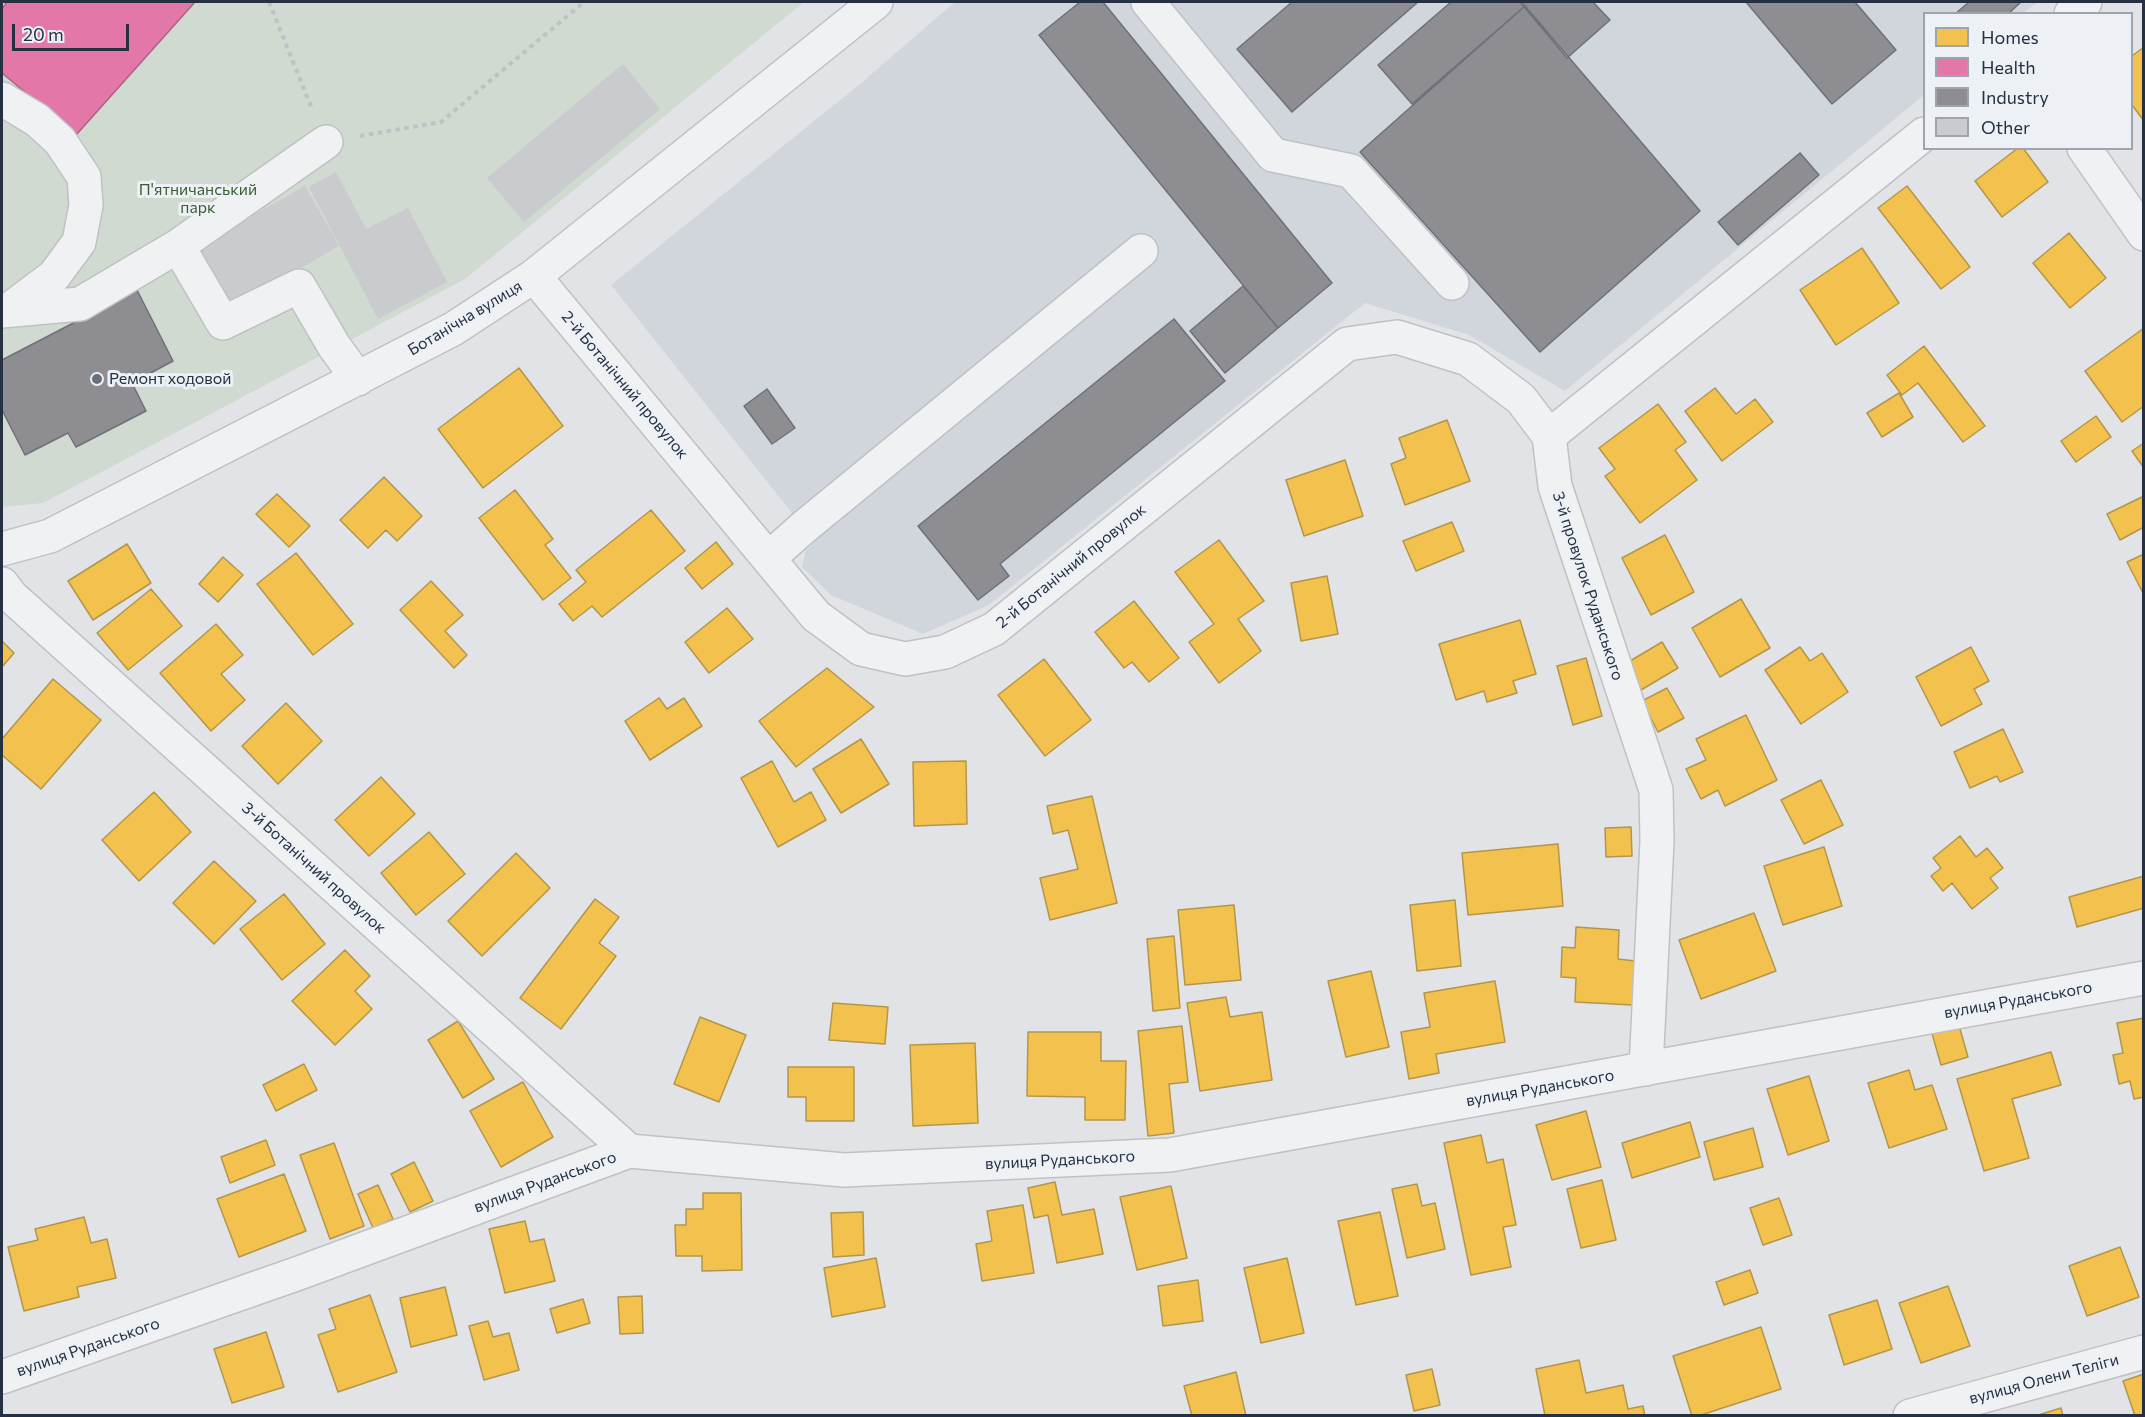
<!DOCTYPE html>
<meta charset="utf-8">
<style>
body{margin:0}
#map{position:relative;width:2145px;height:1417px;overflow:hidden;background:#e1e3e6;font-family:Commissioner,sans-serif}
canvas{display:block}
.frame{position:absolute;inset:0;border:3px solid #253041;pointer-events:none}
.legend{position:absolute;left:1923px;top:12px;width:210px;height:138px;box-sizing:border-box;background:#edf1f6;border:2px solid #9da4ae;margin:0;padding:8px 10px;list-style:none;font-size:18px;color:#253041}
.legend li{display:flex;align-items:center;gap:12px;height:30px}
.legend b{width:30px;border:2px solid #9da4ae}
.scale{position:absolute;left:12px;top:24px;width:117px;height:27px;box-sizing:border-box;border:3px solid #253041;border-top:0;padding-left:8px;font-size:18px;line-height:21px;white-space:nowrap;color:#253041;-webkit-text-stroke:4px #edf1f6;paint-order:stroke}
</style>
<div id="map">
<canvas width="2145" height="1417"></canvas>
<div class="frame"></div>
<ul class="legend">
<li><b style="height:16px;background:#f2c14e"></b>Homes</li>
<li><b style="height:16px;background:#e377a8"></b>Health</li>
<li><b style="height:16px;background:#8d8d92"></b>Industry</li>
<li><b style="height:16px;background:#c9cbce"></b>Other</li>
</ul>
<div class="scale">20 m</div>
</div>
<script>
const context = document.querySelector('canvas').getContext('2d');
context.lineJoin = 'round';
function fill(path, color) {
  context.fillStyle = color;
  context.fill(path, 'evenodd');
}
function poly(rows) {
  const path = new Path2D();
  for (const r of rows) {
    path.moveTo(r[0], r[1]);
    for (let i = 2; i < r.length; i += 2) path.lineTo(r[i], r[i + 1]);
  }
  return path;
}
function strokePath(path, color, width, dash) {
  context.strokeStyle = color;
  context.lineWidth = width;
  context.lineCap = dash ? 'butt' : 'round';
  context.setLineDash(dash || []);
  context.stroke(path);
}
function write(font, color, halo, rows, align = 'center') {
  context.font = font + ' Commissioner,sans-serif';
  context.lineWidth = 6;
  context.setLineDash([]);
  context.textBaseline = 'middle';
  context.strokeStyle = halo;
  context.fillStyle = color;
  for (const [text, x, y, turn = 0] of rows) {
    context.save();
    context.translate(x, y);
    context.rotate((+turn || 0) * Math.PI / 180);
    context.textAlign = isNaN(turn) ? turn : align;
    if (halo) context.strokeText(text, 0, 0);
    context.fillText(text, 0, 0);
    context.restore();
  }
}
const built = poly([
 [955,2,2038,2,2023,13,1924,14,1924,95,1565,391,1469,335,1365,303,989,605,923,634,831,595,802,567,806,550,815,542,611,285,860,84]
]);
const green = poly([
 [2,2,804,2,465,279,43,503,2,507]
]);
const homes = poly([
 [2144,47,2144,121,2132,105,2132,56,2144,47],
 [2018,148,2023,148,2048,182,2002,217,1975,181,2018,148],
 [1907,186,1970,267,1941,289,1878,208,1907,186],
 [2069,233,2106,278,2070,308,2033,263,2069,233],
 [1862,248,1899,303,1836,345,1800,290,1862,248],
 [2144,328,2144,406,2122,422,2085,371,2144,328],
 [1924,346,1985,426,1963,442,1918,383,1902,395,1887,375,1924,346],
 [519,368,563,426,483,488,438,429,519,368],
 [1715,388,1736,414,1755,399,1773,422,1722,461,1685,411,1715,388],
 [1899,393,1913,417,1882,437,1867,413,1899,393],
 [1658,404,1686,442,1675,450,1697,480,1640,523,1605,476,1615,469,1599,448,1658,404],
 [2096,416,2111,437,2076,462,2061,441,2096,416],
 [1447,420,1470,481,1405,505,1391,464,1406,458,1399,438,1447,420],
 [2144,443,2144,468,2132,451,2144,443],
 [1345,460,1363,516,1304,536,1286,480,1345,460],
 [384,477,422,516,397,541,386,530,368,548,340,520,384,477],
 [515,490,553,539,545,545,571,578,543,600,479,518,515,490],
 [277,494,310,526,289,547,256,514,277,494],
 [2144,496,2144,527,2120,540,2107,514,2144,496],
 [651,510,685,551,602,617,592,606,573,621,559,604,586,582,576,570,651,510],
 [1452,522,1464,551,1416,571,1403,541,1452,522],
 [1665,535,1694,592,1651,615,1622,558,1665,535],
 [1219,540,1264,601,1238,619,1261,651,1219,683,1189,642,1214,624,1175,572,1219,540],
 [716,542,733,564,702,589,685,568,716,542],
 [127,544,151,583,93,620,68,581,127,544],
 [296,553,353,624,313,655,257,584,296,553],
 [2144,554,2144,595,2127,562,2144,554],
 [223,557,243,575,218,602,199,584,223,557],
 [1327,576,1338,634,1301,641,1291,583,1327,576],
 [431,581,463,615,445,631,467,655,454,668,400,610,431,581],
 [151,589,182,626,128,670,97,633,151,589],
 [1741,599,1770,648,1720,677,1692,628,1741,599],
 [1134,601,1179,658,1149,682,1132,662,1124,668,1095,632,1134,601],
 [727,608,753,639,709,673,685,642,727,608],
 [1520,620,1536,674,1513,681,1517,693,1487,702,1484,691,1456,700,1439,644,1520,620],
 [216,624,243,655,221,674,245,700,211,731,160,673,216,624],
 [2,641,14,653,2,667,2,641],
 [1662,642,1678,668,1641,690,1625,664,1662,642],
 [1800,647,1810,661,1822,653,1848,692,1801,724,1765,670,1800,647],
 [1971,647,1989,681,1974,689,1982,704,1941,726,1916,677,1971,647],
 [1586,658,1602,716,1573,725,1557,666,1586,658],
 [1044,659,1091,720,1045,756,998,695,1044,659],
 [827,668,874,707,796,767,759,721,827,668],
 [53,679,101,720,41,789,2,755,2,739,53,679],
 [1667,688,1684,718,1658,732,1642,701,1667,688],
 [659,698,667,709,684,698,702,726,650,760,625,721,659,698],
 [286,703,322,741,278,784,242,746,286,703],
 [1746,715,1777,780,1725,806,1718,790,1701,799,1686,769,1706,760,1696,739,1746,715],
 [2003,729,2023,772,2000,782,1997,776,1970,788,1954,752,2003,729],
 [861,739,889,784,841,813,813,769,861,739],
 [772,761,794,802,811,792,826,820,778,847,741,778,772,761],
 [966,761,967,824,914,826,913,762,966,761],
 [381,777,415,814,369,856,335,820,381,777],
 [1821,780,1843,825,1804,844,1781,800,1821,780],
 [154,792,191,832,139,881,102,840,154,792],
 [1092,796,1117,903,1050,920,1040,878,1078,869,1068,830,1053,834,1047,806,1092,796],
 [1631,827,1632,856,1606,857,1605,828,1631,827],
 [429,832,465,874,416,915,381,873,429,832],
 [1960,836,1976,857,1987,848,2003,868,1990,878,1998,888,1972,909,1952,883,1943,891,1931,876,1941,868,1933,858,1960,836],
 [1558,844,1563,906,1468,915,1462,853,1558,844],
 [1824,847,1842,906,1783,925,1764,866,1824,847],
 [516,853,550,888,482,956,448,921,516,853],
 [214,861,256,901,214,944,173,903,214,861],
 [2144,876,2144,908,2077,927,2069,897,2144,876],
 [284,894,325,944,282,980,240,929,284,894],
 [595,899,619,917,599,943,616,956,561,1029,520,998,595,899],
 [1455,900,1461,966,1417,971,1410,905,1455,900],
 [1234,905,1241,980,1185,985,1178,910,1234,905],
 [1754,913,1776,971,1701,999,1679,940,1754,913],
 [1576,927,1619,930,1618,959,1635,961,1633,1005,1575,1002,1576,978,1561,977,1562,947,1575,948,1576,927],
 [1174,936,1180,1008,1153,1011,1147,939,1174,936],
 [345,950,370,976,355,991,372,1009,335,1045,292,1001,345,950],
 [1371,971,1389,1047,1346,1057,1328,981,1371,971],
 [1495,981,1505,1042,1436,1054,1439,1073,1409,1079,1401,1032,1430,1027,1424,993,1495,981],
 [1226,997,1230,1017,1262,1012,1272,1080,1200,1091,1187,1003,1226,997],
 [833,1003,888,1007,885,1044,829,1040,833,1003],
 [700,1017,746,1035,719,1102,674,1084,700,1017],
 [2144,1018,2144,1097,2134,1099,2130,1081,2119,1084,2113,1055,2123,1053,2117,1023,2144,1018],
 [458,1021,494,1079,463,1098,428,1040,458,1021],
 [1958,1022,1968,1057,1941,1065,1931,1030,1958,1022],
 [1182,1026,1188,1082,1169,1084,1174,1133,1148,1136,1138,1031,1182,1026],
 [1028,1032,1101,1032,1101,1061,1126,1061,1125,1120,1085,1120,1085,1097,1027,1096,1028,1032],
 [975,1043,978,1123,913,1126,910,1045,975,1043],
 [2051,1052,2061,1085,2012,1099,2029,1158,1984,1171,1957,1079,2051,1052],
 [304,1064,317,1090,276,1111,263,1085,304,1064],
 [788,1067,854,1067,854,1121,806,1121,806,1097,788,1097,788,1067],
 [1909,1070,1915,1090,1932,1085,1947,1129,1889,1148,1868,1083,1909,1070],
 [1809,1076,1829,1141,1788,1155,1767,1089,1809,1076],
 [523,1082,553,1137,501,1167,470,1111,523,1082],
 [1586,1111,1601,1167,1552,1180,1536,1125,1586,1111],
 [1690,1122,1700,1157,1632,1178,1622,1143,1690,1122],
 [1753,1128,1763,1167,1714,1180,1704,1142,1753,1128],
 [1481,1135,1487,1163,1503,1159,1516,1225,1503,1227,1511,1267,1471,1275,1444,1143,1481,1135],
 [266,1140,275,1165,230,1183,221,1157,266,1140],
 [334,1143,364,1226,330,1239,300,1155,334,1143],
 [414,1162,433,1201,410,1212,391,1174,414,1162],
 [284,1174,306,1231,239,1257,217,1199,284,1174],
 [1602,1180,1616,1240,1581,1248,1567,1189,1602,1180],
 [1055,1182,1062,1215,1094,1209,1103,1254,1057,1263,1048,1215,1034,1218,1028,1188,1055,1182],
 [1417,1184,1422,1206,1435,1203,1445,1249,1407,1258,1392,1189,1417,1184],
 [378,1185,393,1219,373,1228,358,1194,378,1185],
 [1171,1186,1187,1258,1137,1270,1120,1197,1171,1186],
 [703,1193,741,1193,742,1270,702,1271,702,1256,676,1256,675,1225,686,1225,686,1209,703,1209,703,1193],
 [1779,1198,1792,1235,1763,1245,1750,1208,1779,1198],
 [1023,1205,1034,1273,982,1281,976,1244,992,1241,987,1211,1023,1205],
 [863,1212,864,1255,833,1257,831,1213,863,1212],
 [1380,1212,1398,1296,1356,1305,1338,1221,1380,1212],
 [84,1217,91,1243,107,1239,116,1278,77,1287,79,1297,24,1311,8,1247,38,1240,35,1229,84,1217],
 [525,1221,530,1242,544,1239,555,1281,505,1293,489,1229,525,1221],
 [2120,1247,2139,1297,2087,1316,2069,1266,2120,1247],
 [876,1258,885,1307,832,1317,824,1268,876,1258],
 [1287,1258,1304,1333,1261,1343,1244,1268,1287,1258],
 [1750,1270,1758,1293,1724,1305,1716,1282,1750,1270],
 [1198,1280,1203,1321,1163,1326,1158,1286,1198,1280],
 [1948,1286,1970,1346,1921,1363,1899,1303,1948,1286],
 [445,1287,457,1335,411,1347,400,1298,445,1287],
 [370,1295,397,1372,338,1392,318,1335,336,1329,329,1309,370,1295],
 [642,1296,643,1333,620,1334,618,1297,642,1296],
 [583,1299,590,1323,557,1333,550,1309,583,1299],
 [1877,1300,1892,1349,1844,1365,1829,1315,1877,1300],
 [488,1321,493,1337,509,1333,519,1370,484,1380,469,1326,488,1321],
 [1761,1327,1781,1389,1698,1416,1692,1416,1673,1356,1761,1327],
 [266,1332,284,1387,232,1403,214,1349,266,1332],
 [1579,1360,1586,1393,1623,1385,1628,1409,1643,1406,1645,1416,1545,1416,1536,1369,1579,1360],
 [1432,1369,1440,1405,1414,1411,1406,1375,1432,1369],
 [1236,1372,1246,1416,1192,1416,1184,1386,1236,1372],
 [2144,1374,2144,1416,2135,1416,2123,1381,2144,1374],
 [2061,1408,2063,1416,2035,1416,2061,1408]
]);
const health = poly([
 [7,2,195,2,76,135,2,73,2,9,7,2]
]);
const industry = poly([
 [1080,2,1103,2,1332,283,1278,328,1039,35,1080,2],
 [1292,2,1418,2,1292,112,1237,49,1292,2],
 [1451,2,1520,2,1525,6,1412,104,1378,65,1451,2],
 [1520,2,1593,2,1610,20,1567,58,1520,2],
 [1746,2,1855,2,1896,50,1832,104,1746,2],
 [1969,2,2021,2,2008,14,1955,14,1969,2],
 [1525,6,1700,211,1540,352,1360,152,1525,6],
 [1800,153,1819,175,1738,245,1718,222,1800,153],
 [1243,286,1278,328,1225,373,1190,331,1243,286],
 [137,290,173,361,132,383,146,411,76,447,68,433,25,455,2,410,2,360,137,290],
 [1174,319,1225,381,1000,564,1009,576,978,600,918,526,1174,319],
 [767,389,795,428,772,444,744,406,767,389]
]);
const building = poly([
 [623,64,660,109,524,222,487,178],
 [336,172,366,229,408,208,447,282,378,319,309,187],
 [305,186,339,246,230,309,195,248]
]);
const path = poly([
 [269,2,312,109],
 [360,136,441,122,584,2]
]);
const minor = poly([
 [1148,2,1273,155,1351,171,1452,283],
 [2071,14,2085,2],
 [2,99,37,120,60,141,84,177,86,205,79,242,54,276,9,310],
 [2084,148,2144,234],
 [178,246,223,323,299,286,334,346,358,379],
 [534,276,816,616,861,649,905,659,945,652,994,629,1347,344,1397,337,1468,359,1521,399,1549,436],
 [2,311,80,304,178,246,326,142],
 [2,549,50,536,453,329,534,276,876,2],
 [769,558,804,527,1141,251],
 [2,584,11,596,629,1151],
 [1646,1069,1657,841,1656,790,1555,486,1549,436,1924,134],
 [2,1377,299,1273,629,1151,844,1170,1170,1155,2144,978],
 [1910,1416,2144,1352]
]);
const markers = [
 [97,379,6,"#676f7b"]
];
const parkNames = [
 ["П'ятничанський",198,190],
 ["парк",198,208]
];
const streetNames = [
 ["Ботанічна вулиця",465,318,-31],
 ["2-й Ботанічний провулок",625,385,50],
 ["2-й Ботанічний провулок",1071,566,-39],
 ["3-й провулок Руданського",1588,586,72],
 ["3-й Ботанічний провулок",314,868,42],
 ["вулиця Руданського",2018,1000,-10],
 ["вулиця Руданського",1540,1088,-10],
 ["вулиця Руданського",1060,1160,-3],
 ["вулиця Руданського",545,1182,-20],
 ["вулиця Руданського",88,1347,-19],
 ["вулиця Олени Теліги",2044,1379,-15]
];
const poiNames = [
 ["Ремонт ходовой",109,379]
];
fill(built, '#d1d6dd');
fill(green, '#d0dad0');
fill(homes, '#f2c14e');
strokePath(homes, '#b4964a', 1.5);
fill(health, '#e377a8');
strokePath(health, '#aa6289', 1.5);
fill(industry, '#8d8d92');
strokePath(industry, '#6e717a', 1.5);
fill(building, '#c9cbce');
strokePath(minor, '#bfc1c4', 36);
strokePath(path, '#bfc1c6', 4, [4.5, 4.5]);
strokePath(minor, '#f0f1f3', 33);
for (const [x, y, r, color] of markers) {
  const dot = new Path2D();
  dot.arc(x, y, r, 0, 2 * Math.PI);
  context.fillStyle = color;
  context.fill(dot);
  strokePath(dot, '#edf1f6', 2);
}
write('16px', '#3a5e32', '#edf1f6', parkNames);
write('16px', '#253041', '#edf1f6', streetNames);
write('16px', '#253041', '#edf1f6', poiNames, 'left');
</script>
